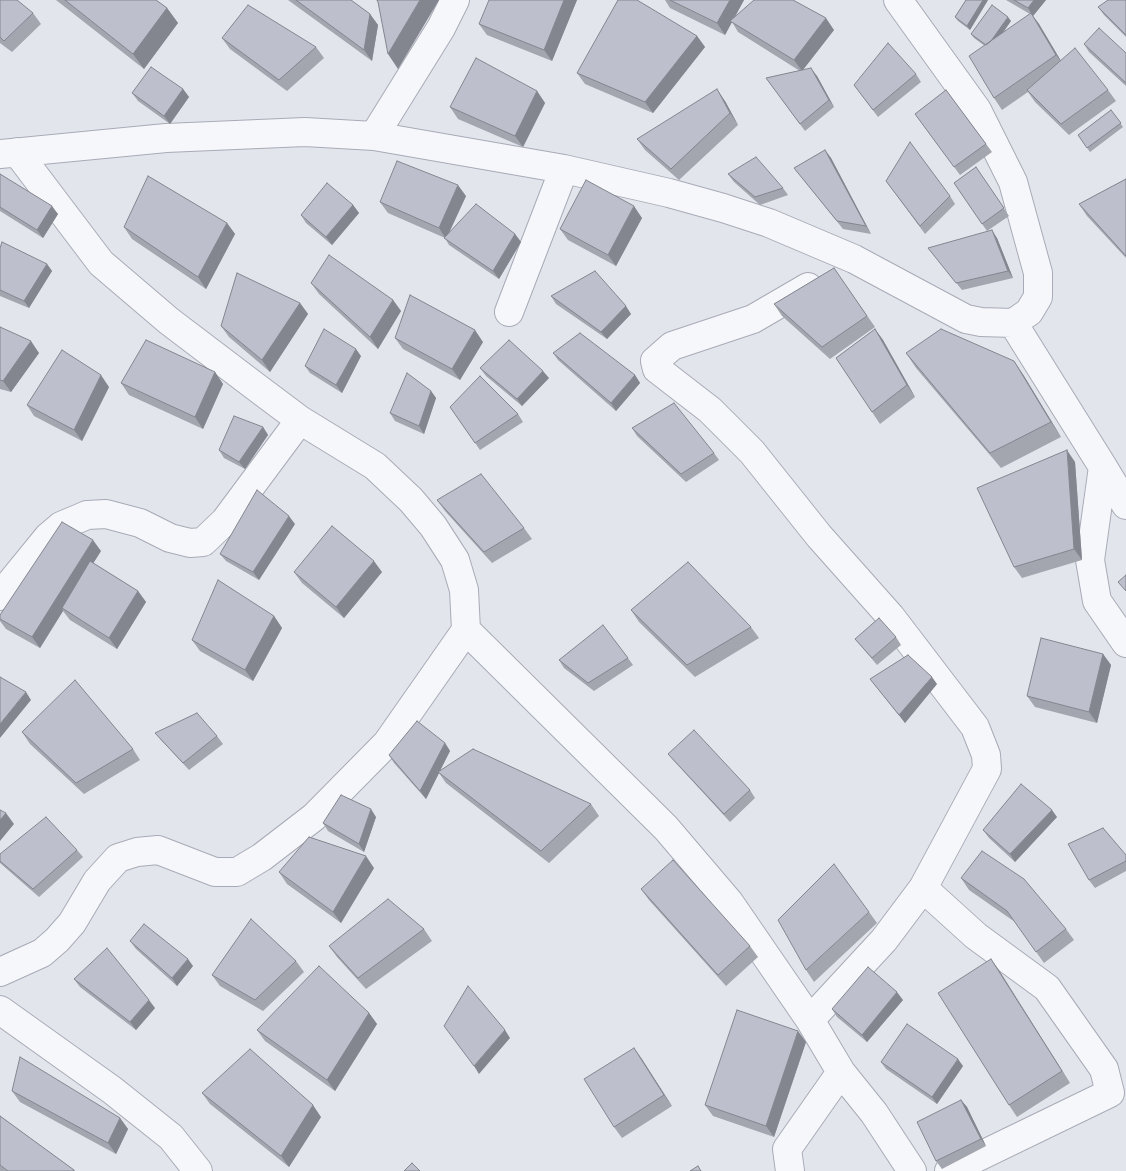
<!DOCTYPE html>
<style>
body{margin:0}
canvas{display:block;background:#e3e5ec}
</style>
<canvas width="1126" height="1171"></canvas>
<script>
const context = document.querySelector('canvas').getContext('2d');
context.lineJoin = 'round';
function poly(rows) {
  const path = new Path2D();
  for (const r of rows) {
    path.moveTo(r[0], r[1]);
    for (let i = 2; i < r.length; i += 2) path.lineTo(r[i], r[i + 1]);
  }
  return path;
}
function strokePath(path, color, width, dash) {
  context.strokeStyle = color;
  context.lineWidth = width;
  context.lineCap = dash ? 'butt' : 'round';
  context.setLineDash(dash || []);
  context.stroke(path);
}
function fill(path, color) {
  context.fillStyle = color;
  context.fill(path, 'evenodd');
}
const minor = poly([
 [374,136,441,28,455,0],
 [0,154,166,138,305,132,374,136,564,169,669,193,723,208,769,223,854,259,966,319,981,322,1013,323,1029,312,1038,297,1038,273,1013,182,977,110,898,0],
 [808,287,753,319,672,346,655,361,657,369,710,410,752,452,819,536,891,617,975,727,986,755,987,769,923,888],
 [509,312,564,169],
 [1013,323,1103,467,1090,560,1097,601,1126,643],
 [1103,467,1126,505],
 [0,596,48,537,61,526,87,515,106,514,140,523,170,538,190,543,203,542,225,521,300,420],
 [466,630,666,828,729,902,810,1020,841,1072,874,1113,912,1171],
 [0,972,42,953,57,940,72,923,97,881,118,858,137,852,158,850,215,872,237,872,262,857,314,817,387,743,466,630,464,590,455,560,433,526,411,500,375,466,300,420,256,387,169,321,101,263,17,152],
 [0,1010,112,1090,171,1137,198,1171],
 [810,1020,884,940,923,888,976,936,1047,988,1104,1069,1110,1093,949,1171],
 [790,1171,787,1149,841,1072]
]);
const wall = poly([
 [0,0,33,13,41,24,12,52,0,43],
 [56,0,156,0,167,8,178,23,144,69],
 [288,0,351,0,370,14,378,25,372,61],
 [577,0,552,61,487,35,479,24],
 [665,0,744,0,735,17,834,30,803,70,817,76,834,107,805,131,766,78,800,71,738,32,732,22,725,35,670,8],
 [966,0,988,0,970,30,958,21,955,17],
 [1006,0,1046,0,1033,16,1039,24,1061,61,1108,90,1116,101,1069,135,1035,102,1028,92,1002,110,994,98,985,46,974,38,971,34,1011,21,1003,33,1030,14],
 [1126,0,1126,37,1104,15,1098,7],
 [697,36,705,47,653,113,585,84,577,73],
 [222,38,316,47,324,58,287,91,230,49],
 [1084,44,1126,53,1126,86,1089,52],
 [916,74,921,82,878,117,854,85],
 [183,89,189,97,170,124,138,101,132,93],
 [946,90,992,152,960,175,915,114],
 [537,91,545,103,523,147,458,119,450,107],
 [725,101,738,125,679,180,645,150,637,139],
 [1111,110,1123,127,1090,152,1078,135],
 [825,150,831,158,871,234,843,229,794,168],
 [976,167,1009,216,987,231,954,183],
 [0,174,58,214,43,238,0,211],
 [728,174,783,188,788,195,760,205,734,182],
 [1126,179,1126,258,1087,216,1079,204],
 [886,181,950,196,955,204,925,234],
 [466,196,450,231,515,234,521,242,499,279,449,245,445,238,388,213,380,202],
 [353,205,359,213,332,245,306,223,301,215],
 [642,218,616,266,568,240,560,229],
 [227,223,235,234,206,289,132,239,124,227],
 [997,238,1013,278,962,290,928,248],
 [0,248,47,264,52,271,29,308,0,296],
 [834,268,875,327,830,359,782,316,774,304],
 [311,283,393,300,401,311,378,349,319,294],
 [551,296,631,314,607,339,556,304],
 [300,303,308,314,270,372,229,337,221,326],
 [0,327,39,353,11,392,0,389],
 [875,329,883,340,915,397,880,424,836,358],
 [395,338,483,342,460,380,403,349],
 [553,353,635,375,640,383,616,411,558,360],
 [906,353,1014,361,1024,376,1061,437,1001,468,916,368],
 [361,356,342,393,310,373,305,366],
 [480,368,549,378,522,406,486,376],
 [215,372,223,384,203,429,129,395,121,383],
 [109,387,82,441,34,416,27,405],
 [431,391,436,398,424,434,395,421,390,413],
 [450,407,518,414,523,422,480,450],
 [263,427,268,435,245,469,224,458,219,450],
 [632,428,714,453,719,460,686,482,637,436],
 [1075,462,1082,560,1022,578,1014,567],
 [437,500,524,528,532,539,492,563,445,511],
 [295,524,259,580,226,561,220,554],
 [101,551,93,563,138,591,146,602,117,649,70,620,63,611,40,648,6,629,0,621,0,615],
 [294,572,382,572,344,618,302,583],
 [631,610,751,627,759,638,695,677,639,622],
 [274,616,282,628,253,681,200,651,192,640],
 [896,637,901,645,877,665,861,646,855,639],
 [1103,654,1111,665,1097,723,1035,707,1027,696],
 [628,658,633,665,594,691,564,668,559,660],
 [870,679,937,684,905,723],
 [22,732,133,749,140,760,84,794,30,744],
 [155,733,217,736,223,744,189,770,161,740],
 [445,743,450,751,440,770,591,804,599,816,549,863,446,783,439,773,426,799,394,763,389,755],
 [668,754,750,790,755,798,730,822,674,761],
 [376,817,364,852,328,831,323,823],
 [1057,817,1015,862,989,838,983,830],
 [77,850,83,857,39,897,0,863,0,854],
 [1126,855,1126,871,1095,888,1089,880],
 [374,868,341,923,287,884,279,872],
 [961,878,1066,929,1074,940,1044,963,1015,922,969,890],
 [641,889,750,946,758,957,726,986,649,900],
 [869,912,877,923,814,982,806,970],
 [424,929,432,941,366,989,337,957,329,946],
 [130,941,193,966,177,986,136,949],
 [991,959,1070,1083,1017,1117,1009,1105],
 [296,961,304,972,263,1011,220,986,212,975],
 [74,979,155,1008,136,1030,80,987],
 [903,1000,867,1042,837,1017,832,1009],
 [369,1013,377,1024,335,1091,265,1041,257,1030],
 [806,1042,774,1137,713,1116,705,1105],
 [634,1048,672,1106,622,1138,614,1127],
 [881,1062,963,1066,937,1104,886,1069],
 [12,1091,120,1118,128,1129,116,1154,20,1102],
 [202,1093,321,1117,289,1167,210,1104],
 [961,1100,967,1107,986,1146,942,1169,936,1161],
 [0,1116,74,1170,75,1171,0,1171]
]);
const shadedWall = poly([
 [420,0,439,0,398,69,388,54],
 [564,0,577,0,552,61,544,50],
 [730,0,744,0,732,22,730,21,732,22,725,35,717,23],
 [983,0,988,0,970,30,967,26],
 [1034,0,1046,0,1033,16,1039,24,1064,66,1056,55,1033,16,1028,8],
 [167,8,178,23,144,69,133,54],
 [370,14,378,25,372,61,364,50],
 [1008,17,1011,21,990,50,987,46],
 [826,18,834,30,802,71,794,60],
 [697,36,705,47,653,113,645,102],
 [811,68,817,76,834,107,829,100],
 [183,89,189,97,170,124,164,116],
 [717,89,725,101,738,125,730,113],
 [537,91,545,103,523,147,515,136],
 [825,150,831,158,871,234,866,226],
 [458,185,466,196,446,239,439,228],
 [353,205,359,213,332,245,326,237],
 [52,206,58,214,43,238,37,230],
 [634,206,642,218,616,266,608,255],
 [227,223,235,234,206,289,198,277],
 [992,230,997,238,1013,278,1008,271],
 [515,234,521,242,499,279,493,271],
 [47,264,52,271,29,308,24,301],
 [393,300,401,311,378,349,370,337],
 [300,303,308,314,270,372,262,360],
 [626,306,631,314,607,339,601,332],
 [875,329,883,340,915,397,907,385],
 [475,330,483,342,460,380,452,369],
 [31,341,39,353,11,392,3,381],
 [356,349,361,356,342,393,336,385],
 [1014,361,1024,376,1061,437,1051,422],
 [543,371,549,378,522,406,517,399],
 [215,372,223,384,203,429,195,417],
 [101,375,109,387,82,441,74,430],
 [635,375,640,383,616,411,611,403],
 [431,391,436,398,424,434,419,426],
 [263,427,268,435,245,469,239,462],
 [1067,450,1075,462,1082,560,1074,549],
 [289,516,295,524,259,580,253,572],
 [93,540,101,551,64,610,62,608,63,611,40,648,32,637],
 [374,561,382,572,344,618,336,607],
 [138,591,146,602,117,649,109,638],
 [274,616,282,628,253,681,245,670],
 [1103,654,1111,665,1097,723,1089,712],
 [932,677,937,684,905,723,899,715],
 [26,692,31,700,0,738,0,724],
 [445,743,450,751,426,799,420,791],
 [371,809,376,817,364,852,359,844],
 [1052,810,1057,817,1015,862,1010,854],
 [6,813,14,824,0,841,0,820],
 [366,856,374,868,341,923,333,912],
 [188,959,193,966,177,986,172,978],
 [991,959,999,970,1070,1083,1062,1071],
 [897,992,903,1000,867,1042,862,1035],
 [149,1000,155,1008,136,1030,130,1022],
 [369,1013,377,1024,335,1091,327,1080],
 [505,1030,510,1038,479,1074,474,1066],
 [798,1031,806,1042,774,1137,766,1126],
 [634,1048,642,1059,672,1106,664,1095],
 [958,1059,963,1066,937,1104,932,1097],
 [961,1100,967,1107,986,1146,981,1139],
 [313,1105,321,1117,289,1167,281,1156],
 [120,1118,128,1129,116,1154,108,1143]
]);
const building = poly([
 [0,0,17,0,33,13,4,41,0,37,0,0],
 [65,0,156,0,167,8,133,54,65,0],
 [296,0,351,0,370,14,364,50,296,0],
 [377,0,420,0,388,54,378,2,377,0],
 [489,0,564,0,544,50,479,24,489,0],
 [618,0,637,0,697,36,645,102,577,73,618,0],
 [670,0,730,0,717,23,670,0],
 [754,0,793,0,826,18,794,60,730,21,754,0],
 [966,0,983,0,967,26,955,17,966,0],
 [1014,0,1034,0,1028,8,1014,0],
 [1108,0,1126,0,1126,35,1098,7,1108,0],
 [248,5,316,47,279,80,222,38,248,5],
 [992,5,1008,17,991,41,986,45,971,34,992,5],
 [1031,13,1056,55,994,98,969,56,1031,13],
 [1099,28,1126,53,1126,83,1084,44,1099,28],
 [888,43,916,74,873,110,854,85,888,43],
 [1075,48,1108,90,1061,124,1027,90,1075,48],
 [476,58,537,91,515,136,450,107,476,58],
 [151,67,183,89,164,116,132,93,151,67],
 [811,68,829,100,800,124,766,78,811,68],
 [717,89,730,113,671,169,637,139,717,89],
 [946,90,986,144,954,167,915,114,946,90],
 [1111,110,1121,123,1087,148,1078,135,1111,110],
 [910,142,950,196,920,226,886,181,910,142],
 [825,150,866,226,837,221,794,168,825,150],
 [756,157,783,188,755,197,728,174,756,157],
 [397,161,458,185,439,228,380,202,397,161],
 [976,167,1004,208,982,224,954,183,976,167],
 [0,174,52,206,37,230,0,207,0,174],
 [148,176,227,223,198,277,124,227,148,176],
 [1126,179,1126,256,1079,204,1126,179],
 [586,180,634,206,608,255,560,229,586,180],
 [327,183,353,205,326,237,301,215,327,183],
 [476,204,515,234,493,271,444,238,476,204],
 [992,230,1008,271,956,283,928,248,992,230],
 [2,242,47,264,24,301,0,290,0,248,2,242],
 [329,255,393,300,370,337,311,283,329,255],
 [834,268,867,316,822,347,774,304,834,268],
 [595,271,626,306,601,332,551,296,595,271],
 [237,273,300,303,262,360,221,326,237,273],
 [410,295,475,330,452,369,395,338,410,295],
 [0,327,31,341,3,381,0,380,0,327],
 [324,329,356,349,336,385,305,366,324,329],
 [875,329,907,385,872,412,836,358,875,329],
 [941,329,1014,361,1051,422,990,453,906,353,941,329],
 [580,333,635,375,611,403,553,353,580,333],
 [146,340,215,372,195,417,121,383,146,340],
 [509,340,543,371,517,399,480,368,509,340],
 [62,350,101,375,74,430,27,405,62,350],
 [407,373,431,391,419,426,390,413,407,373],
 [480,376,518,414,475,443,450,407,480,376],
 [674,403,714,453,681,474,632,428,674,403],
 [234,416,263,427,239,462,219,450,234,416],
 [1067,450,1074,549,1014,567,977,488,1067,450],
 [481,474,524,528,484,552,437,500,481,474],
 [257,490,289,516,253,572,220,554,257,490],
 [62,522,93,540,32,637,0,619,0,615,62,522],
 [332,526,374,561,336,607,294,572,332,526],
 [90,561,138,591,109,638,62,608,90,561],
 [688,562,751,627,687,665,631,610,688,562],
 [1126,575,1126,591,1118,582,1126,575],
 [218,580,274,616,245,670,192,640,218,580],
 [879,618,896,637,872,658,855,639,879,618],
 [603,625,628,658,588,683,559,660,603,625],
 [1041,638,1103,654,1089,712,1027,696,1041,638],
 [908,655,932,677,899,715,870,679,908,655],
 [0,677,26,692,0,724,0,677],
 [75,680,133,749,76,783,22,732,75,680],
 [197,713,217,736,183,763,155,733,197,713],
 [417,721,445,743,420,791,389,755,417,721],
 [694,730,750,790,724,814,668,754,694,730],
 [473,749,591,804,541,851,438,772,473,749],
 [1021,784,1052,810,1010,854,983,830,1021,784],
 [341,795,371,809,359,844,323,823,341,795],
 [0,810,6,813,0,820,0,810],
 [46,817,77,850,33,889,0,861,0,854,46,817],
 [1103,828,1126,855,1126,861,1089,880,1068,844,1103,828],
 [309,837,366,856,333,912,279,872,309,837],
 [982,851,1024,879,1066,929,1036,952,1007,911,961,878,982,851],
 [673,860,750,946,718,975,641,889,673,860],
 [834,864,869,912,806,970,778,920,834,864],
 [388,899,424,929,358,978,329,946,388,899],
 [251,919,296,961,255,1000,212,975,251,919],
 [144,924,188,959,172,978,130,941,144,924],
 [107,948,149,1000,130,1022,74,979,107,948],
 [991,959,1062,1071,1009,1105,938,993,991,959],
 [319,966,369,1013,327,1080,257,1030,319,966],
 [868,967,897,992,862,1035,832,1009,868,967],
 [468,986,505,1030,474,1066,444,1026,468,986],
 [737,1010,798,1031,766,1126,705,1105,737,1010],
 [907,1024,958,1059,932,1097,881,1062,907,1024],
 [634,1048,664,1095,614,1127,584,1079,634,1048],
 [250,1049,313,1105,281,1156,202,1093,250,1049],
 [20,1057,120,1118,108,1143,12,1091,20,1057],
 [961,1100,981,1139,936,1161,917,1122,961,1100],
 [0,1116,74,1170,74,1171,8,1171,0,1165,0,1116],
 [412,1163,420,1171,404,1171,412,1163],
 [698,1166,701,1171,690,1171,698,1166]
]);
strokePath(minor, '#a8abb7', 30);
strokePath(minor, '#f6f7fa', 28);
fill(wall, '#a3a5af');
fill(shadedWall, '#84868f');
fill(building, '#bdc0cc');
strokePath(building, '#84868f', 1);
</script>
